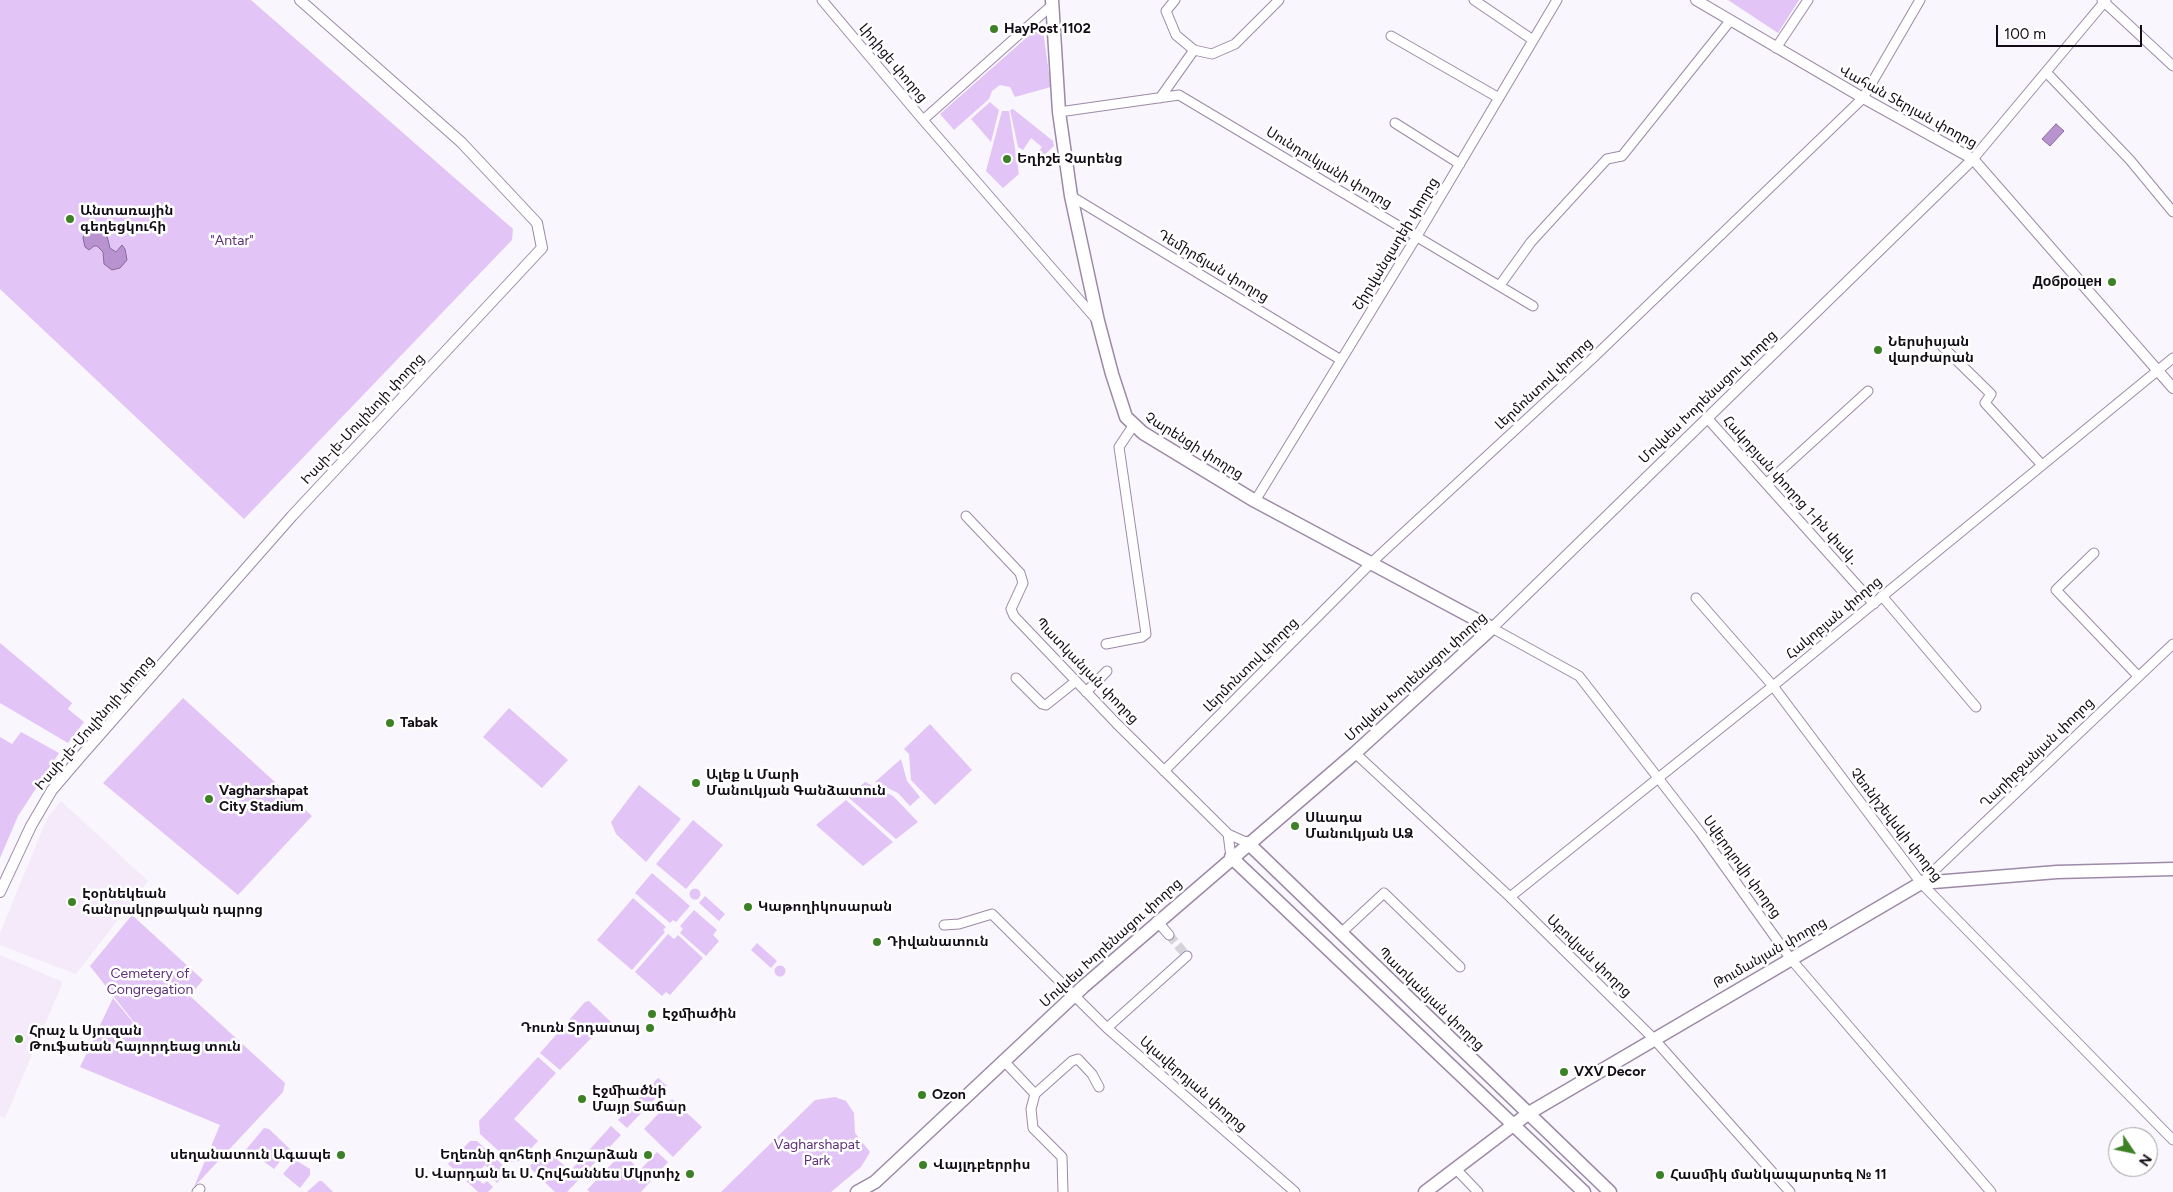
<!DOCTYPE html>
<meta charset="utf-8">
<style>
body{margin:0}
#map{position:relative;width:2173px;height:1192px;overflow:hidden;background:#faf6fd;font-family:Figtree,sans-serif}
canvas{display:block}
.north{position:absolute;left:2108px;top:1127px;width:50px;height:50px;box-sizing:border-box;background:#fff;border:1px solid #a19ea2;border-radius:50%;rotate:124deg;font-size:14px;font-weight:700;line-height:20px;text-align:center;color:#130c17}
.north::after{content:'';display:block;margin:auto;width:18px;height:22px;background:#3c8125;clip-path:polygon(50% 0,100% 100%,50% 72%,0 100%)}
.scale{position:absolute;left:1996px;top:25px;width:146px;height:22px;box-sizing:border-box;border:2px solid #130c17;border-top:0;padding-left:6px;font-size:15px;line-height:18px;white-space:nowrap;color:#130c17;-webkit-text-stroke:4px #fff;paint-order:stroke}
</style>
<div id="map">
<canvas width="2173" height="1192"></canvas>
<div class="north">N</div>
<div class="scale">100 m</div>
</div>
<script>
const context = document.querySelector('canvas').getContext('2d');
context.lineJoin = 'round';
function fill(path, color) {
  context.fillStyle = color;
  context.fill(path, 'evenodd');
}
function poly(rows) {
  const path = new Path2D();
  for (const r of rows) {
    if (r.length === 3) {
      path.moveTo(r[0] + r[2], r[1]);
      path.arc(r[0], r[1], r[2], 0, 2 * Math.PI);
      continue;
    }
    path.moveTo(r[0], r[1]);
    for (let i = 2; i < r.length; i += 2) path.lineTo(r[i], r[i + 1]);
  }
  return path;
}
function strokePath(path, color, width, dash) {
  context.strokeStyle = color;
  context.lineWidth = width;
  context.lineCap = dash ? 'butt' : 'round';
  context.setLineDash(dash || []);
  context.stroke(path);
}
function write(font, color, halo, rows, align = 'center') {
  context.font = font + ' Figtree,"Noto Sans Armenian",sans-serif';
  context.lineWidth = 5;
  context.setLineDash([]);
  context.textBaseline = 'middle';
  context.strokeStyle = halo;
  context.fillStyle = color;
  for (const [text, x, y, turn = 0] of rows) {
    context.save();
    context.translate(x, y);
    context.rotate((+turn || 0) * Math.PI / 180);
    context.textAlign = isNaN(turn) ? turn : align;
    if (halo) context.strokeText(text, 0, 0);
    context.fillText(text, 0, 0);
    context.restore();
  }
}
const built = poly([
 [61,801,148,881,76,974,0,945,0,933,47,819],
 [0,955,63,982,5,1118,0,1116]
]);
const green = poly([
 [0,0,251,0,513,229,512,240,244,519,0,289],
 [1728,0,1799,0,1778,33],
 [1042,24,1051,87,1015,97,1010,87,1000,85,992,91,989,99,954,130,940,114],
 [990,102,999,110,991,142,971,119],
 [1013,109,1053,141,1054,146,1040,159,1035,156,1042,147,1031,138,1023,150,1018,147,1010,110],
 [1002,111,1009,111,1019,174,1003,188,986,171],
 [0,643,72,703,68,709,84,722,68,743,0,703],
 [183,698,312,816,238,895,103,783],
 [509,708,568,760,542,788,483,737],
 [930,724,972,770,935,805,911,780,909,754,904,749],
 [21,732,59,753,18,816,0,858,0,737,12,744],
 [901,759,907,781,920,797,910,806,898,793,875,782],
 [865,782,893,796,918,822,896,839,848,797],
 [639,785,681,819,646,862,616,834,611,822],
 [846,800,893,842,863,866,816,825],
 [693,820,723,845,686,889,656,864],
 [652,873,690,906,676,922,673,920,670,923,635,893],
 [695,894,5.5],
 [705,896,725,914,719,921,699,903],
 [633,898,666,927,663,930,665,932,632,970,597,940],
 [694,910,717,930,713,935,719,941,706,956,680,933,683,929,680,926],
 [132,915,203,980,185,1001,190,996,285,1083,283,1092,194,1187,220,1125,80,1067,113,998,154,1048,90,966],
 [668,934,674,939,678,935,703,958,670,995,666,992,662,996,635,972],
 [757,943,777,961,771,968,751,950],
 [780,971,5.5],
 [589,1001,612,1023,607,1029,603,1026,560,1070,540,1053,585,1002],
 [538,1057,556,1073,514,1119,538,1141,519,1161,511,1162,480,1134,479,1121],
 [658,1078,667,1086,627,1128,618,1120],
 [835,1097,846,1101,854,1113,855,1133,870,1152,861,1167,831,1192,721,1192,815,1100],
 [672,1099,702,1127,673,1157,644,1129],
 [611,1126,621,1135,567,1192,555,1192,529,1167,546,1149,570,1171],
 [264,1128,269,1129,290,1149,274,1169,255,1155,252,1158,244,1152],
 [470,1141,477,1141,508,1170,497,1183,490,1177,494,1173,485,1165,475,1176,483,1184,487,1181,493,1187,488,1192,478,1192,448,1164],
 [657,1152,668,1162,641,1192,590,1192,587,1190,622,1153,640,1170],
 [297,1161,310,1169,310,1175,300,1188,283,1174,293,1162],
 [319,1181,322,1181,333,1192,307,1192]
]);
const water = poly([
 [2056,124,2064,131,2050,146,2042,139,2056,124],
 [94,225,106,232,110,248,116,252,122,245,125,249,127,260,120,268,112,270,104,264,103,252,97,246,94,246,89,250,85,247,83,238,84,234,94,225]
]);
const minorTunnel = poly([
 [1169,935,1187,956]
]);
const minor = poly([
 [822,0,923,120],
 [1175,0,1166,11,1176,35,1194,50],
 [1474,0,1533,40],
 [2102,0,2173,66],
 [1052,5,923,120,1096,319],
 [1391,36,1499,98],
 [1776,48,1808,0],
 [2046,72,2130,160,2173,212],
 [1160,98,1194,50,1212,54,1235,44,1279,0],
 [1059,112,1179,95,1533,306],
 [1395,123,1460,164],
 [1973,159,2106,0],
 [1071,196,1341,360],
 [1500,285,1531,242,1607,159,1622,156,1730,21],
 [1942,346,1991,394,1985,403,2042,465],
 [1708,419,1874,604],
 [1767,483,1868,391],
 [1255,501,1417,236,1557,0],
 [966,516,1020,573,1023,583,1011,609,1014,616,1116,723,1228,834,1248,843],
 [2094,553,2056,590,2138,676],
 [1882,596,1976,707],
 [1696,598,1773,686,1921,883,2173,1140],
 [1492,628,1579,676,1700,832,1790,958,1991,1192],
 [1106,644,1142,637,1146,634,1119,447,1133,426],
 [1016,678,1042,704,1046,705,1076,681],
 [1086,692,1107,671],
 [1355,753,1510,897,1654,1039,1790,1192],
 [1164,771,1371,563,1593,358,1863,98,1920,0],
 [1228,834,1231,857],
 [1921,883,2173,644],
 [1510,897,1773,686,2173,358],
 [1157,921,1169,935],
 [944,925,959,924,992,914,1107,1028,1295,1192],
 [1341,933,1384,893,1460,967],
 [1107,1028,1187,956],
 [1003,1060,1035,1094,1031,1109,1033,1128,1062,1157,1063,1192],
 [1035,1094,1072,1061,1078,1059,1092,1074,1099,1087],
 [1455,1168,1478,1192],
 [197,1192,200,1189]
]);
const tertiary = poly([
 [1696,0,1863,98,1973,159,2173,388],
 [1492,628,1973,159],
 [0,892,31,826,52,790,82,755,292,516,542,248,537,223,461,142,300,0]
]);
const secondary = poly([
 [1248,843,1610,1192],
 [1231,857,1584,1192],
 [857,1192,875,1182,1083,987,1355,753,1492,628,1255,501,1143,433,1126,417,1112,374,1098,321,1071,196,1059,112,1052,0],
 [1425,1192,1529,1113,1921,883,2057,872,2173,869]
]);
const markers = [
 [994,29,5,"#3c8125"],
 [1007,159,5,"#3c8125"],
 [70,219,5,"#3c8125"],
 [2112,282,5,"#3c8125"],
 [1878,350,5,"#3c8125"],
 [390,723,5,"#3c8125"],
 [696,783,5,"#3c8125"],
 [209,799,5,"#3c8125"],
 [1295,826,5,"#3c8125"],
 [72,902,5,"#3c8125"],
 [748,907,5,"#3c8125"],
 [877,942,5,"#3c8125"],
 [652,1014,5,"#3c8125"],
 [650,1028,5,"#3c8125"],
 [19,1039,5,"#3c8125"],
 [1564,1072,5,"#3c8125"],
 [922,1095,5,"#3c8125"],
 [582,1099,5,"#3c8125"],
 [341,1155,5,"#3c8125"],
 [648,1155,5,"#3c8125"],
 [923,1165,5,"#3c8125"],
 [690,1174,5,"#3c8125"],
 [1660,1175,5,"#3c8125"]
];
const poiNames = [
 ["HayPost 1102",1004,29],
 ["Եղիշե Չարենց",1017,159],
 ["Անտառային",80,211],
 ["գեղեցկուհի",80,227],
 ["Доброцен",2102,282,"right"],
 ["Ներսիսյան",1888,342],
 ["վարժարան",1888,358],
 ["Tabak",400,723],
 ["Ալեք և Մարի",706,775],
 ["Մանուկյան Գանձատուն",706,791],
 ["Vagharshapat",219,791],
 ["City Stadium",219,807],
 ["Սևադա",1305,818],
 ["Մանուկյան ԱՁ",1305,834],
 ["Էօրնեկեան",82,894],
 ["հանրակրթական դպրոց",82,910],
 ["Կաթողիկոսարան",758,907],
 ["Դիվանատուն",887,942],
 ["Էջմիածին",662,1014],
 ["Դուռն Տրդատայ",640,1028,"right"],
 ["Հրաչ և Սյուզան",29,1031],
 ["Թուֆաեան հայորդեաց տուն",29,1047],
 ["VXV Decor",1574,1072],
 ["Էջմիածնի",592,1091],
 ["Մայր Տաճար",592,1107],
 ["Ozon",932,1095],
 ["սեղանատուն Ագապե",331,1155,"right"],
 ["Եղեռնի զոհերի հուշարձան",638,1155,"right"],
 ["Վայլդբերրիս",933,1165],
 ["Ս. Վարդան եւ Ս. Հովհաննես Մկրտիչ",680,1174,"right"],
 ["Հասմիկ մանկապարտեզ № 11",1670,1175]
];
const streetNames = [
 ["Լիդիցե փողոց",893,63,50],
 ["Վահան Տերյան փողոց",1908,107,29],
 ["Սունդուկյանի փողոց",1329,168,31],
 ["Շիրվանզադեի փողոց",1396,244,-59],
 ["Դեմիրճյան փողոց",1213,266,31],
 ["Լերմոնտով փողոց",1544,384,-43],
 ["Մովսես Խորենացու փողոց",1708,397,-44],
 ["Իսսի-լե-Մուլինոյի փողոց",363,419,-47],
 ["Չարենցի փողոց",1194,446,32],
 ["Հակոբյան փողոց 1-ին փակ․",1791,491,48],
 ["Հակոբյան փողոց",1834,618,-40],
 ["Լերմոնտով փողոց",1251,665,-45],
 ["Պատկանյան փողոց",1087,671,46],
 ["Մովսես Խորենացու փողոց",1416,677,-42],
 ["Իսսի-լե-Մուլինոյի փողոց",95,723,-49],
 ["Ղարիբջանյան փողոց",2037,753,-44],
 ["Չեռնիշեվսկի փողոց",1896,825,52],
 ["Սվերդլովի փողոց",1742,867,54],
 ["Մովսես Խորենացու փողոց",1111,943,-42],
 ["Թումանյան փողոց",1770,953,-30],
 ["Աբովյան փողոց",1589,956,44],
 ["Պատկանյան փողոց",1431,999,44],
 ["Ալավերդյան փողոց",1193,1084,41]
];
const parkNames = [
 ["\"Antar\"",232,241],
 ["Cemetery of",150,974],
 ["Congregation",150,990],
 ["Vagharshapat",817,1145],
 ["Park",817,1161]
];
fill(built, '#f4eafa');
fill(green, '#e2c4f6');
fill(water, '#b893d0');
strokePath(water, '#866a98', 1);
strokePath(minorTunnel, '#d7d3da', 9, [9, 4.5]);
strokePath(minor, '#9c8aa8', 11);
strokePath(tertiary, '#9c8aa8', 12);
strokePath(secondary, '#9c8aa8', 15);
strokePath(minor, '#fff', 9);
strokePath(tertiary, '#fff', 10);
strokePath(secondary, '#fff', 12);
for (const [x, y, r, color] of markers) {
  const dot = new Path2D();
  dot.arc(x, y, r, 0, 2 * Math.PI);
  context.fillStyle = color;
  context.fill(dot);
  strokePath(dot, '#fff', 2);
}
write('bold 14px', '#130c17', '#fff', poiNames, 'left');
write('14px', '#130c17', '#fff', streetNames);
write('14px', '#60317a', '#fff', parkNames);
</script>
